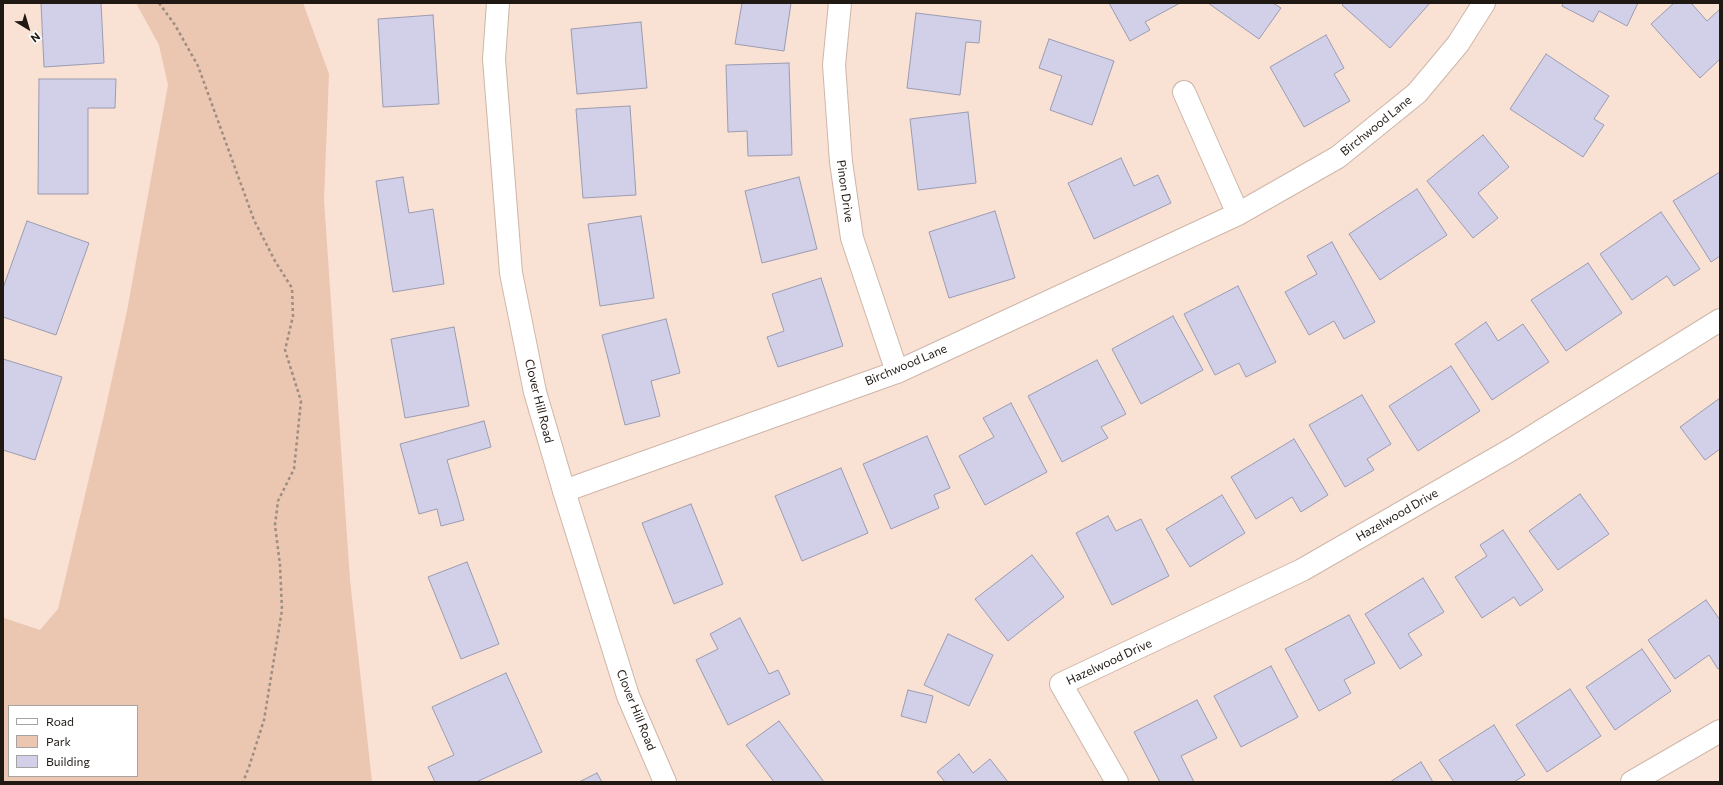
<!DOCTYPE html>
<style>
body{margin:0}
#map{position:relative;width:1723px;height:785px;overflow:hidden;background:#f9e1d3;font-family:Commissioner,sans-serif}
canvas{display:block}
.frame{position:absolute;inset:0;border:4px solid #201813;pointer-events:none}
.legend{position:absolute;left:8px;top:705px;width:130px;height:72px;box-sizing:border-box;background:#fff;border:1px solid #a6a3a1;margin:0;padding:5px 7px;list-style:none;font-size:12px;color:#201813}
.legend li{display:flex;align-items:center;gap:8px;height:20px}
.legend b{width:20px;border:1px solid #a6a3a1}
.north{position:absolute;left:8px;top:8px;width:40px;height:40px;-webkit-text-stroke:3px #fff;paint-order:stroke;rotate:142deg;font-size:11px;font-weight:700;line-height:16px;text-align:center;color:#201813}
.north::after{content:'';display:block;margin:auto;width:14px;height:18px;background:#201813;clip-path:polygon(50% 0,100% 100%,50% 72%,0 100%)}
</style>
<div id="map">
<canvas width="1723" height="785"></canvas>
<div class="frame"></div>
<ul class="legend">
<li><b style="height:5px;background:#fff"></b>Road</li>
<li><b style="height:11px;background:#ebc6b1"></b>Park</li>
<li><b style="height:11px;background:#d1d0e8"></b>Building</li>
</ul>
<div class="north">N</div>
</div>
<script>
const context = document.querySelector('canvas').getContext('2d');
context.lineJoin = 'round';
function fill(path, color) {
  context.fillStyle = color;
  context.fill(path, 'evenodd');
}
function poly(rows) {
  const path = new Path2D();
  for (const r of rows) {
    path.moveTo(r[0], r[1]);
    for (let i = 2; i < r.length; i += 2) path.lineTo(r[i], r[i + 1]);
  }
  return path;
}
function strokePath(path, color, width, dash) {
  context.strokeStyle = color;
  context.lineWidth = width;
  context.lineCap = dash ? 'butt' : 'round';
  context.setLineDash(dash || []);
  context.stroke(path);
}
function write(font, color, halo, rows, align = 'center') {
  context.font = font + ' Commissioner,sans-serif';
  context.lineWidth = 3;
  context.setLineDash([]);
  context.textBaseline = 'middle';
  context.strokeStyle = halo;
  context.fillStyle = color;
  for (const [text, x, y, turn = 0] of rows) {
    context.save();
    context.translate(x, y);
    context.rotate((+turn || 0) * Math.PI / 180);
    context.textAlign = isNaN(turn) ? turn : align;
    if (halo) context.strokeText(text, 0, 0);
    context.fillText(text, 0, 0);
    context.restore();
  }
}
const green = poly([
 [136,3,303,3,329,74,324,200,350,580,372,782,3,782,3,621,4,618,40,630,58,609,104,415,127,311,168,85,159,45],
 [9,706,137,706,137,776,9,776]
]);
const building = poly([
 [41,3,101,3,104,63,44,67,41,3],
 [742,3,791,3,784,51,735,44,742,3],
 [1109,3,1180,3,1145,22,1150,30,1130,41,1109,3],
 [1208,3,1273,3,1281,8,1259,39,1208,3],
 [1344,3,1430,3,1390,48,1342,5,1344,3],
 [1563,3,1638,3,1627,26,1599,11,1593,22,1562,6,1563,3],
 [1674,3,1691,3,1707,21,1720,9,1720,59,1700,78,1651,24,1674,3],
 [916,13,981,21,979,43,966,42,960,95,907,88,916,13],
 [433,15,439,104,383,107,378,19,433,15],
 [641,22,647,88,577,94,571,29,641,22],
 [1326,35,1344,68,1334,74,1350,101,1304,127,1270,67,1326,35],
 [1049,39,1114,61,1092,125,1050,110,1062,76,1039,68,1049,39],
 [1546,54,1609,96,1594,119,1604,125,1583,157,1510,109,1546,54],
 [789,63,792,155,748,156,747,131,728,132,726,65,789,63],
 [39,79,116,79,115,108,88,108,88,194,38,194,39,79],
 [630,106,636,195,583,198,576,109,630,106],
 [968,112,976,183,918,190,910,119,968,112],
 [1483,135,1509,167,1478,193,1498,218,1473,238,1427,181,1483,135],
 [1121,158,1134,186,1158,175,1171,203,1094,239,1068,183,1121,158],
 [1720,172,1720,256,1711,262,1673,201,1720,172],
 [403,177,409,213,433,209,444,284,393,292,376,181,403,177],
 [799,177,817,249,762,263,745,191,799,177],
 [1417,189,1447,235,1380,280,1349,234,1417,189],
 [995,211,1015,278,949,298,929,232,995,211],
 [1661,212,1700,269,1674,286,1667,276,1632,300,1600,254,1661,212],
 [641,216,654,298,600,306,588,224,641,216],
 [27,221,89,243,56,335,3,317,3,288,27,221],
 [1332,242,1375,322,1344,339,1334,321,1309,335,1285,292,1317,274,1307,256,1332,242],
 [1588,263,1622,313,1566,351,1531,300,1588,263],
 [821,278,843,346,778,367,767,337,784,331,772,294,821,278],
 [1238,286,1276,362,1246,377,1239,363,1215,375,1184,314,1238,286],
 [1173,316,1203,370,1141,404,1112,349,1173,316],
 [666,319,680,373,651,381,660,416,625,425,602,335,666,319],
 [1486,322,1498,341,1523,324,1549,362,1492,400,1455,344,1486,322],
 [454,327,469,406,405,418,391,339,454,327],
 [3,359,62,377,35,460,3,450,3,359],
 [1097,360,1126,414,1101,427,1108,438,1062,462,1028,396,1097,360],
 [1451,366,1480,411,1418,451,1389,406,1451,366],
 [1362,395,1391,444,1367,459,1374,470,1345,487,1309,425,1362,395],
 [1720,398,1720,449,1705,460,1680,427,1720,398],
 [1011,403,1047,472,985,505,959,456,994,437,983,418,1011,403],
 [484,421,491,447,447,460,464,520,441,526,437,509,419,514,400,444,484,421],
 [927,436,950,488,934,495,939,508,891,529,863,464,927,436],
 [1294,439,1328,495,1301,512,1292,497,1256,519,1231,477,1294,439],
 [841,468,868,533,802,561,775,496,841,468],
 [1580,494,1609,534,1558,570,1529,531,1580,494],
 [1222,495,1245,533,1190,567,1166,529,1222,495],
 [691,504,723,584,674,604,642,523,691,504],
 [1108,516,1116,531,1141,519,1169,576,1112,605,1076,533,1108,516],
 [1503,530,1543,590,1520,606,1514,597,1482,618,1455,577,1487,556,1480,545,1503,530],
 [1032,555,1064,597,1008,641,975,599,1032,555],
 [467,562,499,644,461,659,428,577,467,562],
 [1423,578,1444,612,1408,634,1422,655,1400,669,1365,614,1423,578],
 [1706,600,1720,620,1720,668,1718,669,1709,655,1675,679,1648,640,1706,600],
 [1349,615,1375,663,1344,680,1351,693,1319,711,1285,649,1349,615],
 [740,618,769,674,778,670,790,694,728,725,696,660,718,649,710,634,740,618],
 [948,634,993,655,969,706,924,685,948,634],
 [1642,649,1671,691,1615,730,1586,687,1642,649],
 [1271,666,1298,717,1241,747,1214,696,1271,666],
 [506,673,542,752,476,782,435,782,428,767,454,755,432,707,506,673],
 [1570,689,1601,736,1547,772,1516,725,1570,689],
 [908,690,933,696,926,723,901,716,908,690],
 [1197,700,1217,738,1181,756,1194,782,1160,782,1134,732,1197,700],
 [779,721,824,782,774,782,746,745,779,721],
 [1494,725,1525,775,1514,782,1454,782,1439,760,1494,725],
 [959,754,973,773,990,759,1008,782,945,782,937,772,959,754],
 [1421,762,1433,782,1390,782,1421,762],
 [597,773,602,782,579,782,597,773]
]);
const path = poly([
 [159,3,175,25,198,66,254,220,275,261,292,288,293,316,285,350,301,401,294,469,278,501,275,525,280,565,282,610,264,720,249,767,243,782]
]);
const minor = poly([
 [840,3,834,65,841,162,852,238,897,372],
 [1184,92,1238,214],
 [564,491,897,372,1238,214,1338,157,1417,93,1458,44,1484,3],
 [1117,782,1061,684,1302,570,1514,448,1720,320],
 [1632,782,1720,731]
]);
const tertiary = poly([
 [498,3,494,59,511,273,535,392,564,491,628,696,665,782]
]);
const streetNames = [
 ["Birchwood Lane",1376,126,-39],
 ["Pinon Drive",845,191,82],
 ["Birchwood Lane",906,365,-23],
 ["Clover Hill Road",539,401,76],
 ["Hazelwood Drive",1397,515,-30],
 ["Hazelwood Drive",1109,662,-25],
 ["Clover Hill Road",636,710,68]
];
fill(green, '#ebc6b1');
fill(building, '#d1d0e8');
strokePath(building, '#9b9bb1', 1);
strokePath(minor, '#ceb6a9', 24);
strokePath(tertiary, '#ceb6a9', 24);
strokePath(path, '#9e8d83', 2.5, [3, 3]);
strokePath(minor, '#fff', 22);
strokePath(tertiary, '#fff', 22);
write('12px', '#201813', '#fff', streetNames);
</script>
